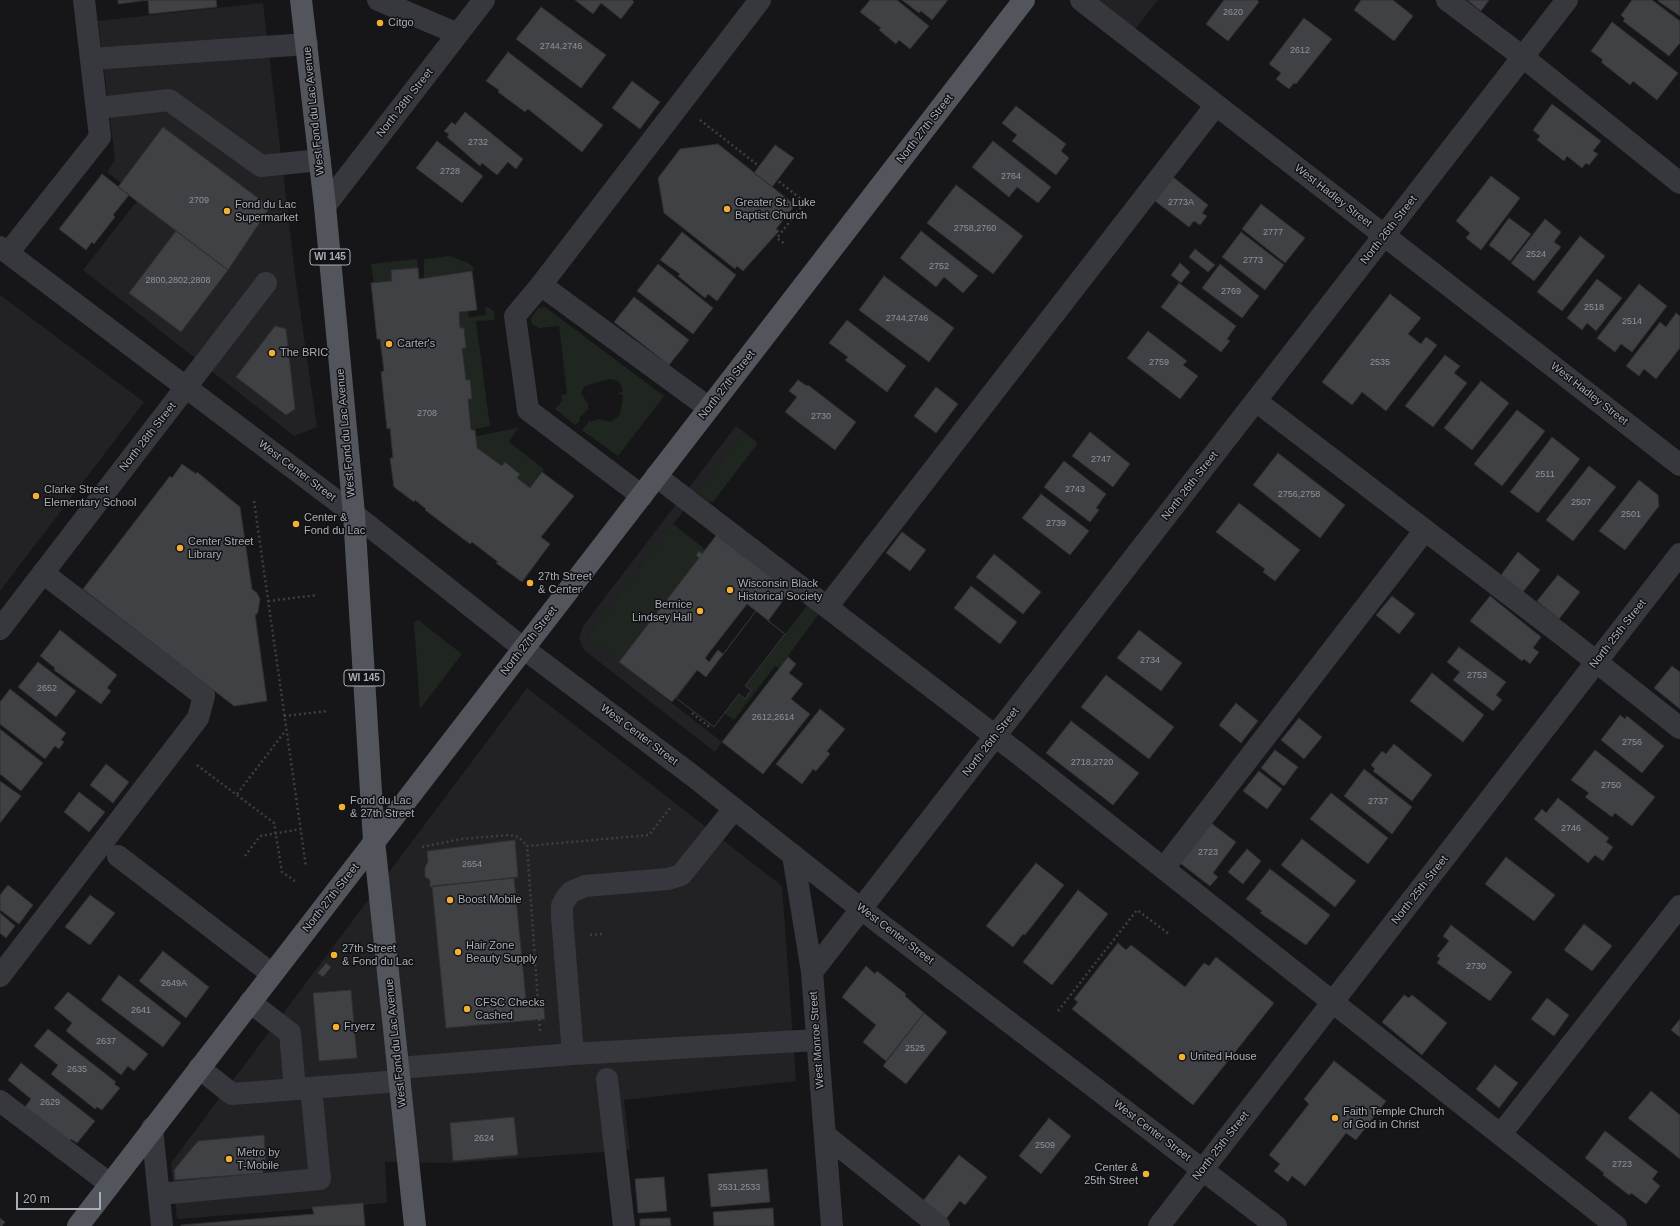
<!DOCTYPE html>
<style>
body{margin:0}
#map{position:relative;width:1680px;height:1226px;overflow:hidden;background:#161618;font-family:Helvetica,sans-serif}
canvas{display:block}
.scale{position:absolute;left:16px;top:1192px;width:85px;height:18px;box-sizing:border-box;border:2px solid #a8adb8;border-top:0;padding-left:5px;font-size:12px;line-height:14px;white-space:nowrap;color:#a8adb8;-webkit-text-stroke:3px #111113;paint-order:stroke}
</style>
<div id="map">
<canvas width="1680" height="1226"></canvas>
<div class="scale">20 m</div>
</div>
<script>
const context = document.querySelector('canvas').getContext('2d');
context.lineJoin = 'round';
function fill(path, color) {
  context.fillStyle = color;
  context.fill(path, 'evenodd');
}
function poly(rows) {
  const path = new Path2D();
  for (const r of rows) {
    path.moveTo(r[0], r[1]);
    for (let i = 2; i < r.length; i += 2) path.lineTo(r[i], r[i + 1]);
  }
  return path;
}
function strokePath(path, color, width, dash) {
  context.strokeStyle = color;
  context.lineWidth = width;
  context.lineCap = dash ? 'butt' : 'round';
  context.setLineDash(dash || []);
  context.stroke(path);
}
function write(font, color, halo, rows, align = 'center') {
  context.font = font + ' Helvetica,sans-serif';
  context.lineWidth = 3;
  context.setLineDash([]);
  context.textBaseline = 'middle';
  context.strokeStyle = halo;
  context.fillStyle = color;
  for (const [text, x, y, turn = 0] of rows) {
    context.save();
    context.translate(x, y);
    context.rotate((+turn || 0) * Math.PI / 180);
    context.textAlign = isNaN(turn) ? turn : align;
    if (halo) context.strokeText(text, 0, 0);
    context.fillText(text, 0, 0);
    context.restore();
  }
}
const built = poly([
 [1081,0,1158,0,1129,37],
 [263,3,296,282,317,427,294,436,83,270,140,197,107,172,115,160,98,21],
 [0,295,144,402,0,591],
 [736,426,744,432,587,637,722,742,715,752,584,650,579,638,583,626],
 [527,688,782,886,796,1081,624,1100,630,1150,453,1163,385,1162,387,1203,177,1219,171,1163]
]);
const green = poly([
 [450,256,468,263,473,267,474,270,424,278,424,259],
 [417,259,418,268,392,270,392,281,374,283,371,264],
 [485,306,494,311,495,319,493,320,476,321,490,426,471,430,468,399,472,399,470,380,466,380,462,348,466,347,464,328,460,328,459,312,468,311,469,317,486,315],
 [545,307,664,396,618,456,582,430,590,420,591,422,598,419,610,422,620,415,623,395,618,394,618,393,623,391,620,383,616,380,609,379,585,386,581,393,588,404,588,409,579,418,580,421,575,425,555,409,562,401,561,395,567,394,559,326,539,328,532,324,531,318,538,308],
 [518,428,509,442,544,469,530,488,517,478,520,473,505,462,502,466,477,448,476,436],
 [744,432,758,443,713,502,708,501,697,493],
 [673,524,706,550,702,554,699,551,696,555,699,558,619,662,587,637],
 [809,603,821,611,779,668,775,666,734,720,724,713,739,694,745,699,751,690,745,686],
 [418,620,462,654,420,709,414,623]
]);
const building = poly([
 [118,0,216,0,217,7,149,14,148,0,118,4,118,0],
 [575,0,632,0,634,2,621,19,601,3,593,14,575,0],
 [870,0,897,0,929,26,910,49,899,40,896,44,879,30,881,28,860,12,870,0],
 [902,0,948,0,932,20,921,11,919,13,902,0],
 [1224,0,1257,0,1259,2,1228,41,1206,24,1224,0],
 [1361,0,1393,0,1413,16,1394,41,1354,10,1361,0],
 [1467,0,1489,0,1481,11,1467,0],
 [1632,0,1652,0,1680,21,1680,43,1669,56,1623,21,1625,19,1621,15,1632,0],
 [1659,0,1680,0,1680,16,1658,1,1659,0],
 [541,7,606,55,581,88,516,39,541,7],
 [1304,18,1332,39,1296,84,1294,83,1289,89,1276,79,1281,73,1269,64,1304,18],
 [1612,22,1678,73,1657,100,1633,81,1630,85,1601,62,1603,60,1591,51,1612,22],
 [508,52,603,125,582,152,528,109,525,112,498,92,499,90,486,81,508,52],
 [632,81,660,102,640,129,612,108,632,81],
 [1552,104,1601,141,1593,151,1598,154,1589,165,1586,163,1582,168,1567,156,1564,161,1537,140,1540,136,1533,130,1552,104],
 [1016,106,1066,144,1061,151,1069,158,1056,175,1012,141,1017,135,1002,123,1016,106],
 [465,112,523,159,516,169,508,162,497,175,482,163,480,166,447,137,449,134,444,131,452,122,455,125,465,112],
 [163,127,270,207,228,270,118,187,163,127],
 [437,141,483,176,462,203,416,168,437,141],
 [993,141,1051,187,1038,203,1017,187,1009,197,972,167,993,141],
 [718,144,795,205,776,229,779,231,743,271,737,266,735,269,664,213,658,178,680,149,718,144],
 [775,145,794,158,772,187,754,173,775,145],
 [102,174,129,195,113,215,115,217,94,244,92,242,86,250,59,229,102,174],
 [1491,176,1520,198,1481,250,1466,238,1470,233,1456,221,1491,176],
 [1173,177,1208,205,1202,213,1207,216,1200,225,1194,221,1189,227,1155,201,1173,177],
 [956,185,1023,236,993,274,927,223,956,185],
 [1261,204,1305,238,1285,263,1242,229,1261,204],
 [1509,218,1531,234,1510,261,1489,245,1509,218],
 [1545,219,1561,232,1554,242,1561,247,1534,281,1511,263,1545,219],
 [176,231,228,270,181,332,129,293,176,231],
 [921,231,978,276,963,293,944,277,936,287,900,258,921,231],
 [682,232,736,275,717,301,708,294,705,298,678,276,680,274,660,260,682,232],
 [1241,232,1284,265,1265,290,1222,257,1241,232],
 [1580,236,1605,256,1562,311,1537,292,1580,236],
 [1195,249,1215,265,1208,272,1189,257,1195,249],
 [1180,263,1190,272,1181,283,1171,275,1180,263],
 [658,264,713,308,693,334,637,291,658,264],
 [1220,264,1259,296,1242,318,1202,288,1220,264],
 [418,268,419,279,472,271,477,310,459,312,460,328,464,328,466,348,462,348,466,380,470,380,472,399,468,399,471,430,475,430,477,448,502,466,505,462,520,474,517,478,530,488,542,472,574,496,541,537,550,544,522,582,496,563,498,562,472,542,470,544,425,510,426,509,415,500,414,502,394,487,390,458,393,458,390,428,387,429,381,372,384,371,380,339,377,339,371,283,392,281,391,270,418,268],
 [884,276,954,328,929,362,859,310,884,276],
 [1597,279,1622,298,1596,331,1587,323,1582,330,1567,318,1597,279],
 [1179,283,1236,326,1227,339,1230,341,1221,352,1161,307,1179,283],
 [1639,284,1667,306,1632,352,1621,344,1615,352,1597,338,1639,284],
 [1390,294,1421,318,1408,334,1421,344,1426,337,1437,345,1386,411,1362,392,1352,405,1322,382,1390,294],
 [634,297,689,340,669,365,614,322,634,297],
 [1676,313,1680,316,1680,348,1656,379,1644,369,1639,376,1626,366,1660,322,1666,327,1676,313],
 [847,320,906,366,887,392,845,360,848,357,829,343,847,320],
 [275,326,286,329,295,409,286,415,236,377,275,326],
 [1148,331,1187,361,1183,365,1198,376,1180,399,1127,358,1148,331],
 [1445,355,1460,366,1454,373,1467,383,1433,427,1405,406,1445,355],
 [798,380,807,386,808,385,856,422,835,450,785,412,797,397,789,391,798,380],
 [1481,381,1509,403,1472,450,1444,428,1481,381],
 [936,387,958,404,936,433,914,416,936,387],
 [1517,410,1545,431,1502,486,1474,464,1517,410],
 [1090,432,1130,464,1113,487,1072,456,1090,432],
 [1552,437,1580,459,1538,513,1510,492,1552,437],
 [1278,453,1345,505,1320,538,1253,485,1278,453],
 [1064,461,1106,494,1096,508,1099,510,1090,522,1044,487,1064,461],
 [182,464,196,474,197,472,240,507,252,589,257,593,260,599,258,612,256,615,255,614,267,701,234,706,83,589,170,476,172,478,182,464],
 [1589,466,1616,487,1573,541,1546,520,1589,466],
 [1639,480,1658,495,1659,506,1625,550,1599,531,1639,480],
 [1041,494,1089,531,1070,555,1022,518,1041,494],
 [1239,503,1300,550,1275,581,1263,572,1265,569,1216,532,1239,503],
 [902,532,926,550,910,571,886,553,902,532],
 [718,533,790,591,768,621,785,634,745,686,751,690,745,699,739,694,714,727,676,698,697,670,672,702,619,662,699,558,696,555,699,551,702,554,718,533],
 [747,604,756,611,723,654,718,650,709,662,705,658,747,604],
 [1518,552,1540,570,1523,592,1501,575,1518,552],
 [994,554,1041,592,1023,614,976,577,994,554],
 [1558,575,1580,592,1559,619,1537,601,1558,575],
 [971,586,1017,622,1000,644,954,608,971,586],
 [1392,596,1415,614,1399,634,1376,615,1392,596],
 [1490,596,1541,637,1533,648,1539,652,1530,664,1524,659,1522,661,1470,621,1490,596],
 [756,611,785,634,745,686,751,690,745,699,739,694,714,727,676,698,697,670,706,677,756,611],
 [60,630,117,675,107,688,111,691,101,704,54,670,55,668,40,656,60,630],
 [1139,630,1182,663,1161,691,1117,658,1139,630],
 [1459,647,1506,682,1496,695,1502,700,1493,711,1453,680,1460,672,1447,662,1459,647],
 [788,657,796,664,789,673,803,684,791,699,810,714,763,774,722,742,788,657],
 [38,662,76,691,56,717,18,687,38,662],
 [1672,666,1680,672,1680,709,1654,688,1672,666],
 [1432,673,1484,715,1463,742,1410,701,1432,673],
 [1106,675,1174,727,1149,759,1081,707,1106,675],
 [10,689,66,733,61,740,64,742,59,749,55,746,45,759,0,724,0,702,10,689],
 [1236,703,1258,721,1241,743,1219,725,1236,703],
 [820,709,845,729,827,751,830,754,816,771,813,769,802,784,776,764,820,709],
 [1620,715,1625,719,1627,716,1664,746,1642,773,1601,740,1620,715],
 [1299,718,1322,737,1304,759,1281,740,1299,718],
 [1071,721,1139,773,1113,805,1046,753,1071,721],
 [0,729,43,763,21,791,0,774,0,729],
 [1394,744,1432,775,1412,801,1373,771,1375,769,1371,765,1382,751,1386,754,1394,744],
 [1275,750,1298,767,1284,786,1261,768,1275,750],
 [1595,750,1655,797,1632,826,1615,813,1612,817,1585,797,1589,793,1571,780,1595,750],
 [106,764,129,782,113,803,90,785,106,764],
 [1364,769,1412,807,1392,834,1344,796,1364,769],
 [1259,771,1282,789,1267,809,1243,791,1259,771],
 [0,781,21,796,0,823,0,781],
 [79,792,105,812,89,832,64,812,79,792],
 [1331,793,1388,838,1368,864,1310,819,1331,793],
 [1558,798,1609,838,1606,842,1613,847,1603,861,1595,855,1588,863,1534,819,1542,809,1546,813,1558,798],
 [1211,823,1236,842,1213,873,1218,877,1210,886,1180,863,1211,823],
 [1302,839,1356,881,1335,907,1281,865,1302,839],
 [515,840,518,877,430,887,430,880,425,877,425,867,428,862,427,851,515,840],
 [1247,849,1261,861,1243,884,1228,872,1247,849],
 [1506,857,1555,895,1534,921,1485,884,1506,857],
 [1036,863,1064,885,1025,935,1023,934,1013,947,986,926,1036,863],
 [1270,869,1330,915,1306,945,1260,913,1262,911,1246,899,1270,869],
 [514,878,526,1000,543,999,545,1019,446,1028,432,886,514,878],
 [8,885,33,905,19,924,0,910,0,895,8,885],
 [1078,890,1108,914,1052,985,1023,962,1078,890],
 [90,895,115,913,90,945,65,927,90,895],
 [0,913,15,926,6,938,0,933,0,913],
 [1584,924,1612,946,1592,971,1564,950,1584,924],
 [1451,925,1512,972,1490,1001,1437,963,1440,958,1437,956,1449,941,1443,936,1451,925],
 [1118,943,1126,950,1131,945,1185,987,1204,963,1209,966,1216,957,1274,1003,1193,1105,1072,1009,1078,1002,1074,999,1118,943],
 [163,951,209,987,186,1018,139,981,163,951],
 [326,963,331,967,323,977,318,973,326,963],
 [866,966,875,974,877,971,906,994,905,996,924,1013,886,1061,863,1042,876,1025,842,997,866,966],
 [119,975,181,1023,163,1047,101,1000,119,975],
 [351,990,357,1058,319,1061,313,993,351,990],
 [68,992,148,1054,134,1071,128,1066,121,1075,66,1031,72,1023,54,1008,68,992],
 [1404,995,1409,998,1412,995,1447,1023,1422,1055,1382,1022,1404,995],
 [1547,998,1569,1015,1554,1036,1531,1019,1547,998],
 [924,1013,947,1032,906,1084,883,1066,924,1013],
 [1680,1019,1680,1037,1671,1030,1680,1019],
 [48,1029,116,1082,114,1084,120,1088,102,1110,97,1107,95,1109,51,1074,58,1065,34,1046,48,1029],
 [1334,1061,1386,1101,1356,1140,1346,1133,1305,1186,1292,1176,1288,1182,1274,1171,1280,1164,1269,1155,1309,1104,1304,1099,1334,1061],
 [21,1063,95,1121,77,1143,71,1139,69,1142,25,1107,31,1099,8,1080,21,1063],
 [1495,1065,1518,1083,1499,1108,1476,1089,1495,1065],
 [1651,1091,1680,1115,1680,1159,1628,1118,1651,1091],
 [514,1117,518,1155,453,1161,450,1123,514,1117],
 [1049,1118,1071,1136,1041,1174,1019,1156,1049,1118],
 [1605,1131,1658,1172,1652,1179,1660,1186,1646,1204,1631,1193,1629,1195,1603,1175,1604,1173,1585,1158,1605,1131],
 [264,1135,266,1163,262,1164,263,1173,175,1180,174,1170,198,1141,264,1135],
 [959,1155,987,1177,965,1205,960,1201,942,1224,919,1206,959,1155],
 [767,1169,770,1202,711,1207,708,1174,767,1169],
 [664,1177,667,1211,638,1213,635,1179,664,1177],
 [363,1203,365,1226,181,1226,181,1225,314,1214,312,1207,363,1203],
 [773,1208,774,1226,714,1226,713,1212,773,1208],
 [0,1218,5,1222,2,1226,0,1226,0,1218],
 [670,1218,671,1226,640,1226,640,1219,670,1218]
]);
const path = poly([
 [700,120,805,202,777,238,786,245],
 [254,501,306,867],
 [268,601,317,595],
 [692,713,708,726,710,724],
 [284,716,328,711],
 [197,765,274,823,282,872,295,881],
 [237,794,286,730],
 [422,847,461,839,509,835,519,837,527,846],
 [245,856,260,836,301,829],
 [590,935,602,934],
 [1058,1011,1137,910,1169,934],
 [540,1031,527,846,649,835,670,808]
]);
const minor = poly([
 [378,0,458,34],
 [1081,0,1680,465],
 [1447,0,1523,57,1680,183],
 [91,59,307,44],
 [98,108,169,100,261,166,320,160],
 [325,206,484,0],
 [0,247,354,514,523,648,693,776,861,909,1276,1226],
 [8,253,100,137,84,0],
 [541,285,515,316,528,410,642,496],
 [1256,401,1570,641,1680,728],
 [709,408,541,285,760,0],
 [656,476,1020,755,1616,1226],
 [827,607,1216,105],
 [0,629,266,283],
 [793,855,812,972,832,1226],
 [118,856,272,974],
 [1164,868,1425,530],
 [812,972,1567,0],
 [0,976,198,718,204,696,43,573],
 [250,1002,290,1033,295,1089],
 [573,1054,562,917,562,906,566,898,571,892,585,886,668,879,681,875,734,809],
 [199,1068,232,1094,400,1081],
 [398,1068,573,1054,817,1040],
 [607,1079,624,1226],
 [0,1101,110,1184],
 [152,1128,162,1226],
 [1501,1134,1680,906],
 [825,1135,939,1226],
 [159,1194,320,1179,311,1088],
 [1159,1226,1680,554]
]);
const major = poly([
 [301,0,325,206,354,514,374,841,415,1226],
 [78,1226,1024,0]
]);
const markers = [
 [380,23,4,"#f2b134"],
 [727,209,4,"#f2b134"],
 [227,211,4,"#f2b134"],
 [389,344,4,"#f2b134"],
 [272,353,4,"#f2b134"],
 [36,496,4,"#f2b134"],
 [296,524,4,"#f2b134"],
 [180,548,4,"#f2b134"],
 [530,583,4,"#f2b134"],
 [730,590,4,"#f2b134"],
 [700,611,4,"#f2b134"],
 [342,807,4,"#f2b134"],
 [450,900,4,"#f2b134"],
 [458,952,4,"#f2b134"],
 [334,955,4,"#f2b134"],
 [467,1009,4,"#f2b134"],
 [336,1027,4,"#f2b134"],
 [1182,1057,4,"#f2b134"],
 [1335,1118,4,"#f2b134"],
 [229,1159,4,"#f2b134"],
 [1146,1174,4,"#f2b134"]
];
const numberNames = [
 ["2620",1233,13],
 ["2744,2746",561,47],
 ["2612",1300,51],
 ["2732",478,143],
 ["2728",450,172],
 ["2764",1011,177],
 ["2709",199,201],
 ["2773A",1181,203],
 ["2758,2760",975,229],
 ["2777",1273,233],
 ["2524",1536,255],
 ["2773",1253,261],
 ["2752",939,267],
 ["2800,2802,2808",178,281],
 ["2769",1231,292],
 ["2518",1594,308],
 ["2744,2746",907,319],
 ["2514",1632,322],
 ["2759",1159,363],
 ["2535",1380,363],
 ["2708",427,414],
 ["2730",821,417],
 ["2747",1101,460],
 ["2511",1545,475],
 ["2743",1075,490],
 ["2756,2758",1299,495],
 ["2507",1581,503],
 ["2501",1631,515],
 ["2739",1056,524],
 ["2734",1150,661],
 ["2753",1477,676],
 ["2652",47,689],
 ["2612,2614",773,718],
 ["2756",1632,743],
 ["2718,2720",1092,763],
 ["2750",1611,786],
 ["2737",1378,802],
 ["2746",1571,829],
 ["2723",1208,853],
 ["2654",472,865],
 ["2730",1476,967],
 ["2649A",174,984],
 ["2641",141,1011],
 ["2637",106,1042],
 ["2525",915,1049],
 ["2635",77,1070],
 ["2629",50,1103],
 ["2624",484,1139],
 ["2509",1045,1146],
 ["2723",1622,1165],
 ["2531,2533",739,1188]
];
const shields = [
 [330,257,40],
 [364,678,40]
];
const shieldNames = [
 ["WI 145",330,257],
 ["WI 145",364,678]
];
const poiNames = [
 ["Citgo",388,23],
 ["Greater St. Luke",735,203],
 ["Baptist Church",735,216],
 ["Fond du Lac",235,205],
 ["Supermarket",235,218],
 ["Carter's",397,344],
 ["The BRIC",280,353],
 ["Clarke Street",44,490],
 ["Elementary School",44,503],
 ["Center &",304,518],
 ["Fond du Lac",304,531],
 ["Center Street",188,542],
 ["Library",188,555],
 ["27th Street",538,577],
 ["& Center",538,590],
 ["Wisconsin Black",738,584],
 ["Historical Society",738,597],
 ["Bernice",692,605,"right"],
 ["Lindsey Hall",692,618,"right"],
 ["Fond du Lac",350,801],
 ["& 27th Street",350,814],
 ["Boost Mobile",458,900],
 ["Hair Zone",466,946],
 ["Beauty Supply",466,959],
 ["27th Street",342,949],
 ["& Fond du Lac",342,962],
 ["CFSC Checks",475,1003],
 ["Cashed",475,1016],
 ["Fryerz",344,1027],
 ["United House",1190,1057],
 ["Faith Temple Church",1343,1112],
 ["of God in Christ",1343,1125],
 ["Metro by",237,1153],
 ["T-Mobile",237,1166],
 ["Center &",1138,1168,"right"],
 ["25th Street",1138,1181,"right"]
];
const streetNames = [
 ["North 28th Street",405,103,-52],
 ["West Fond du Lac Avenue",314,111,-96],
 ["North 27th Street",925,129,-52],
 ["West Hadley Street",1333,196,38],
 ["North 26th Street",1389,230,-52],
 ["North 27th Street",727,385,-52],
 ["West Hadley Street",1589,394,38],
 ["West Fond du Lac Avenue",346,433,-95],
 ["North 28th Street",148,437,-52],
 ["West Center Street",297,471,37],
 ["North 26th Street",1190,486,-52],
 ["North 25th Street",1618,634,-52],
 ["North 27th Street",529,641,-52],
 ["West Center Street",639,735,37],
 ["North 26th Street",991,742,-52],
 ["North 25th Street",1420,890,-52],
 ["North 27th Street",331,898,-52],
 ["West Center Street",895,934,37],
 ["West Monroe Street",817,1040,-94],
 ["West Fond du Lac Avenue",396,1043,-96],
 ["West Center Street",1152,1131,37],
 ["North 25th Street",1221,1146,-52]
];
fill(built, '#222225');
fill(green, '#1e261f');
fill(building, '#404145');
strokePath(building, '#303034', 1);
strokePath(path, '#3d3f44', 2.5, [2, 3]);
strokePath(minor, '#37383d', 22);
strokePath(major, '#53555c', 22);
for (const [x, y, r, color] of markers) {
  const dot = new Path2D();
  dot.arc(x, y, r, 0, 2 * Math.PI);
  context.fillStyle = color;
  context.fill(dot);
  strokePath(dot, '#111113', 1.5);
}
write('9px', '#8e929b', null, numberNames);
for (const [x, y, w] of shields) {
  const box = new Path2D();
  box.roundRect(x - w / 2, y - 8, w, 16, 3);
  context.fillStyle = '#111113';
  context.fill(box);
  strokePath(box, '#a8adb8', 1);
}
write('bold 10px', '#a8adb8', null, shieldNames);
write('11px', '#a8adb8', '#111113', poiNames, 'left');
write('11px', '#a8adb8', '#111113', streetNames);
</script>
